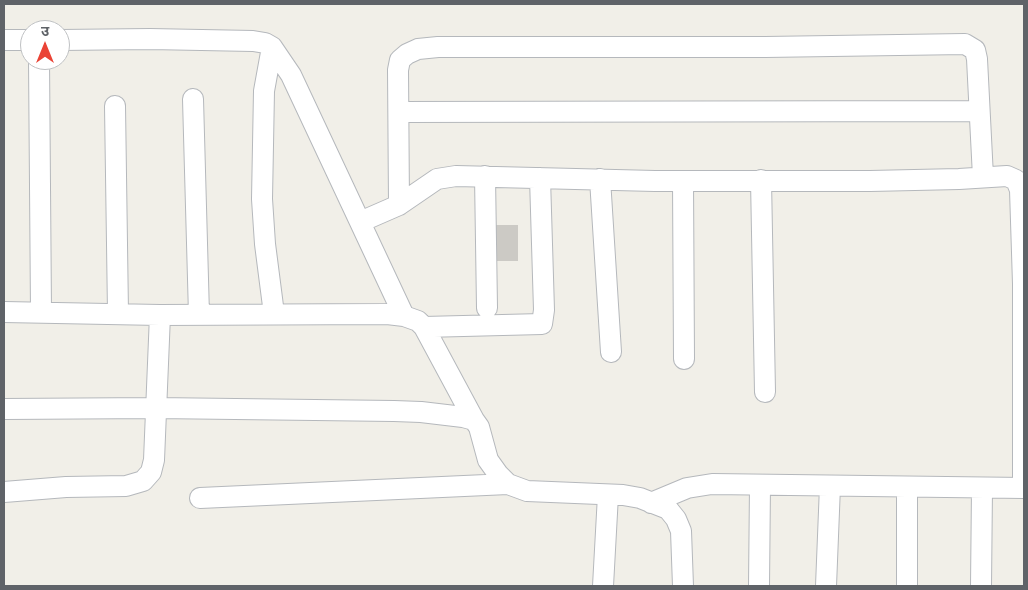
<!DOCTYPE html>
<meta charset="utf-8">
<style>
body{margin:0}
#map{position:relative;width:1028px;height:590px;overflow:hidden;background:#f1efe8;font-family:Ubuntu,"Noto Sans Devanagari",sans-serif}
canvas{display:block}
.frame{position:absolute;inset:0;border:5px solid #5f6368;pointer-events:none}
.north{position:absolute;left:20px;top:20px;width:50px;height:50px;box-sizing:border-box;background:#fff;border:1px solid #bfc1c3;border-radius:50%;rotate:0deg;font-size:14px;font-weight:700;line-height:20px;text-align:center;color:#5f6368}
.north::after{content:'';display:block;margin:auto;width:18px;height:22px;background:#ea4335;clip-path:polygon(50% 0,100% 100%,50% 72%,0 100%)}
</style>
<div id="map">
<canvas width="1028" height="590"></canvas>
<div class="frame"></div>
<div class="north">उ</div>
</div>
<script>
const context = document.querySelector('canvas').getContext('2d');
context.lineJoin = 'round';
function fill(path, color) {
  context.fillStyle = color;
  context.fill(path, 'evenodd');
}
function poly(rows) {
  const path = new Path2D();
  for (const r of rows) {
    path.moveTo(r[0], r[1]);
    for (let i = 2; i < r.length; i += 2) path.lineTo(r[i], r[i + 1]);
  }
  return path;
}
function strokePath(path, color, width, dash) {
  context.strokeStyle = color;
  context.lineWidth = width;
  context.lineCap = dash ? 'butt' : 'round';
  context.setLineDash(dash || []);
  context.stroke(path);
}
const building = poly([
 [492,225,518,225,518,261,492,261]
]);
const street = poly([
 [4,40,30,40],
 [60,40,150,39,253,41,265,43,272,47,291,75,404,316],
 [272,47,264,91,262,199,265,244,274,314],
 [39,60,41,312],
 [193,99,199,315],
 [115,106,118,313],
 [399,112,979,111],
 [485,176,487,308],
 [600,179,611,352],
 [761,180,765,392],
 [683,181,684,359],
 [399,205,398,70,400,60,407,54,418,49,438,47,765,47,965,44,975,50,977,59,983,177],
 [360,222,399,205,437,179,456,176,655,181,870,181,959,179,1007,176,1016,180,1020,190,1023,284,1023,488],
 [4,312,160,315,387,314,404,316,418,321,424,327,474,420],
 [424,327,542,324,544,310,540,178],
 [4,409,156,408,394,411,421,412,463,417,474,420,479,427,488,460,498,474,508,484,527,491,623,495,640,498,668,509,676,519,681,531,683,586],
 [907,487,907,586],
 [4,492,66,487,126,486,143,481,151,472,154,460,160,315],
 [200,498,508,484],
 [651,503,687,488,712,484,1024,488],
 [603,586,608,495],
 [759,586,760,485],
 [826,586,830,486],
 [981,586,982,488]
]);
fill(building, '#cccac5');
strokePath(street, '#b5b8bc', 22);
strokePath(street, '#fff', 20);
</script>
